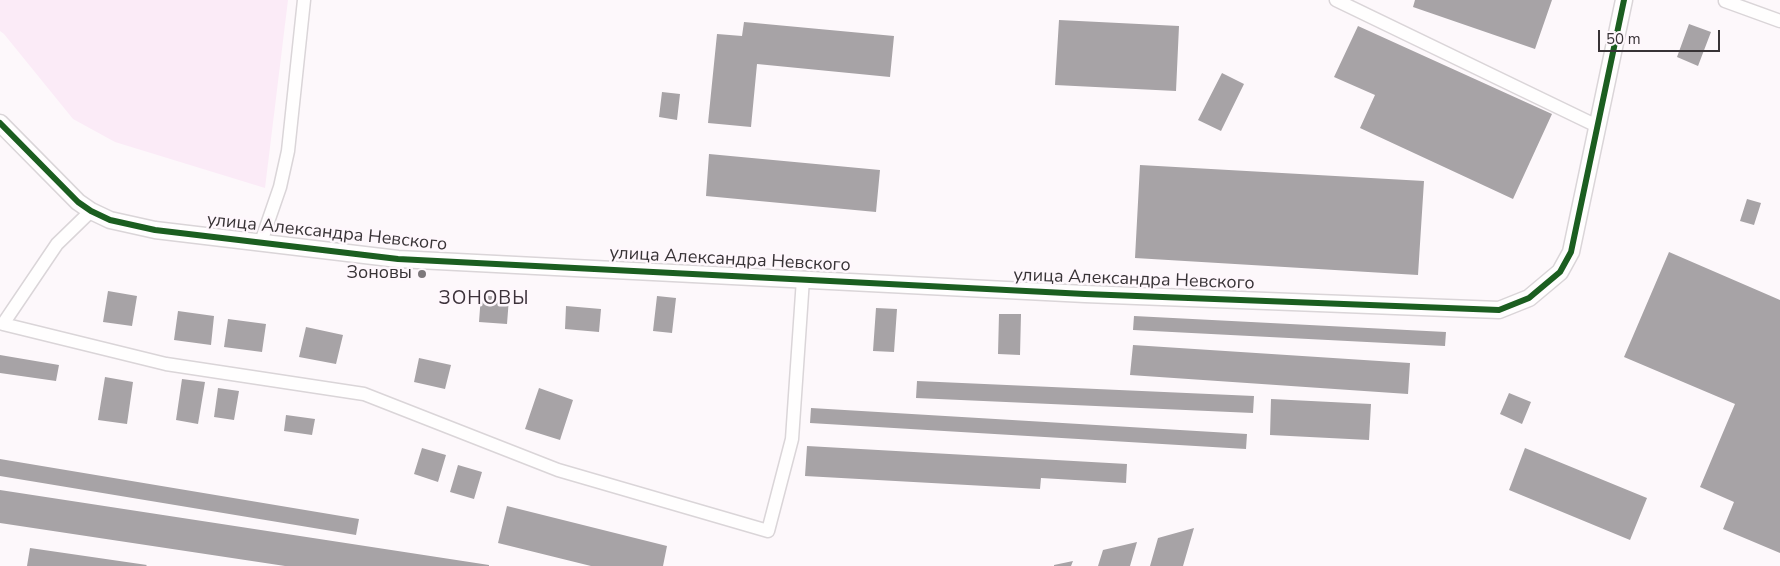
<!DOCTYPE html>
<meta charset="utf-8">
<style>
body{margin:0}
#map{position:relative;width:1780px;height:566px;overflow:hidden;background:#fdf8fb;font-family:"Nunito Sans",sans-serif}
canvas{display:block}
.scale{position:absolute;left:1598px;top:30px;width:122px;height:22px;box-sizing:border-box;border:2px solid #383336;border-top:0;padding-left:6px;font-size:15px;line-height:18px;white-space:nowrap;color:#383336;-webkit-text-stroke:4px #fef7fc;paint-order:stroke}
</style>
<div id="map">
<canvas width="1780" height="566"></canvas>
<div class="scale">50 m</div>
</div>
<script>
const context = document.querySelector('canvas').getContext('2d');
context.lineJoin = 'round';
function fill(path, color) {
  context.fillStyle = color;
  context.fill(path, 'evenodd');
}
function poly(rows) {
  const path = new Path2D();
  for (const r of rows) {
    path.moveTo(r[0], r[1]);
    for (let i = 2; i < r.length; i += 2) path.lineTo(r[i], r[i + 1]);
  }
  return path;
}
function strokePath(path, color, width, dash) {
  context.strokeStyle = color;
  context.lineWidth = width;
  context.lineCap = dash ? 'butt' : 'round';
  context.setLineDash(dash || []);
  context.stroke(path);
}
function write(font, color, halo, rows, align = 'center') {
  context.font = font + ' "Nunito Sans",sans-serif';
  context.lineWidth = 5;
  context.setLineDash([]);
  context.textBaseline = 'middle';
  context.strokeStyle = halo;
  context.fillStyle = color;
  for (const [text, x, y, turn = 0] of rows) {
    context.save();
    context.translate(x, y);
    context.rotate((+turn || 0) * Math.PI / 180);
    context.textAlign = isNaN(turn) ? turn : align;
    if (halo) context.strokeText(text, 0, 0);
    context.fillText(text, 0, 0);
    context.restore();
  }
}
const green = poly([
 [0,0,288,0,265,188,115,142,73,119,4,34,0,31]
]);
const building = poly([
 [1415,0,1552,0,1535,49,1413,7],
 [1059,20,1179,26,1176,91,1055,85],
 [744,22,894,36,890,77,757,64,751,127,708,123,717,34,742,36],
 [1689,24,1711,32,1698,66,1677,57],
 [1358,26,1552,114,1513,199,1360,128,1375,95,1334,77],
 [1222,73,1244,84,1221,131,1198,120],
 [662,92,680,94,677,120,659,117],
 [709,154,880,170,876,212,706,196],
 [1140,165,1424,181,1418,275,1135,258],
 [1747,199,1761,203,1754,225,1740,221],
 [1669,252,1780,300,1780,553,1723,529,1734,502,1700,487,1735,404,1624,357],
 [108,291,137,296,132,326,103,322],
 [481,295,509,298,507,324,479,322],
 [657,296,676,298,672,333,653,331],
 [566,306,601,309,599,332,565,329],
 [876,308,897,309,894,352,873,351],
 [178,311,214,316,211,345,174,340],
 [999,314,1021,314,1020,355,998,354],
 [1134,316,1446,332,1445,346,1133,330],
 [228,319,266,324,262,352,224,347],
 [306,327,343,335,336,364,299,357],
 [1133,345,1410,363,1408,394,1130,375],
 [0,355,59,365,56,381,0,373],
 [419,358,451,365,445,389,414,382],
 [105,377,133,382,127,424,98,420],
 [182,379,205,382,198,424,176,420],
 [917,381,1254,396,1253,413,916,398],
 [218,388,239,391,234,420,214,417],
 [539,388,573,400,560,440,525,429],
 [1509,393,1531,402,1522,424,1500,414],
 [1271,399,1371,404,1369,440,1270,435],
 [811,408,1247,434,1246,449,810,423],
 [286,415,315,419,312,435,284,431],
 [807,446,1127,464,1126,483,1041,478,1040,489,805,476],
 [422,448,446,455,438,482,414,474],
 [1525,448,1647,498,1630,540,1509,490],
 [0,459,359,519,356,535,0,476],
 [458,465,482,472,474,499,450,492],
 [0,490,489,565,489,566,285,566,0,523],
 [507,506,667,546,663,566,591,566,498,543],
 [1194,528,1183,566,1150,566,1158,538],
 [1137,542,1130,566,1098,566,1103,550],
 [30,548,147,565,146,566,27,566],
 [1073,561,1071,566,1054,566,1054,565]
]);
const minor = poly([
 [1336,0,1597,126],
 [1725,1,1780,21],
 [91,211,57,244,3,324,166,364,364,394,558,470,768,531,792,439,803,279],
 [261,242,280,187,288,151,304,0]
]);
const tertiary = poly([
 [0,123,78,202,91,211,110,220,155,230,398,259,1085,294,1499,310,1529,298,1560,272,1571,252,1624,0]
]);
const cycleway = poly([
 [0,123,78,202,91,211,110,220,155,230,398,259,1085,294,1499,310,1529,298,1560,272,1571,252,1624,0]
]);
const markers = [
 [422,274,5,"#7d787b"]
];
const streetNames = [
 ["улица Александра Невского",327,233,6],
 ["улица Александра Невского",730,260,3],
 ["улица Александра Невского",1134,280,2]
];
const poiNames = [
 ["Зоновы",412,274]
];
const neighbourhoodNames = [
 ["ЗОНОВЫ",484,299]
];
fill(green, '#fbebf7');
fill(building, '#a7a3a6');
strokePath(minor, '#dad5d8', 15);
strokePath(tertiary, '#dad5d8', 19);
strokePath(minor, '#fffefe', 12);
strokePath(tertiary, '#fffefe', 16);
strokePath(cycleway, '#1b5e20', 6);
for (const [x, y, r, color] of markers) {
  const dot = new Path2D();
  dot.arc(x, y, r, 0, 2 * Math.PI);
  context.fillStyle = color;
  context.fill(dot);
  strokePath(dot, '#fef7fc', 2);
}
write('18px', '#383336', '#fef7fc', streetNames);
write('18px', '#383336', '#fef7fc', poiNames, 'right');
context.letterSpacing = '1px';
write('19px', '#3d333b', '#fef7fc', neighbourhoodNames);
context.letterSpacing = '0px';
</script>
